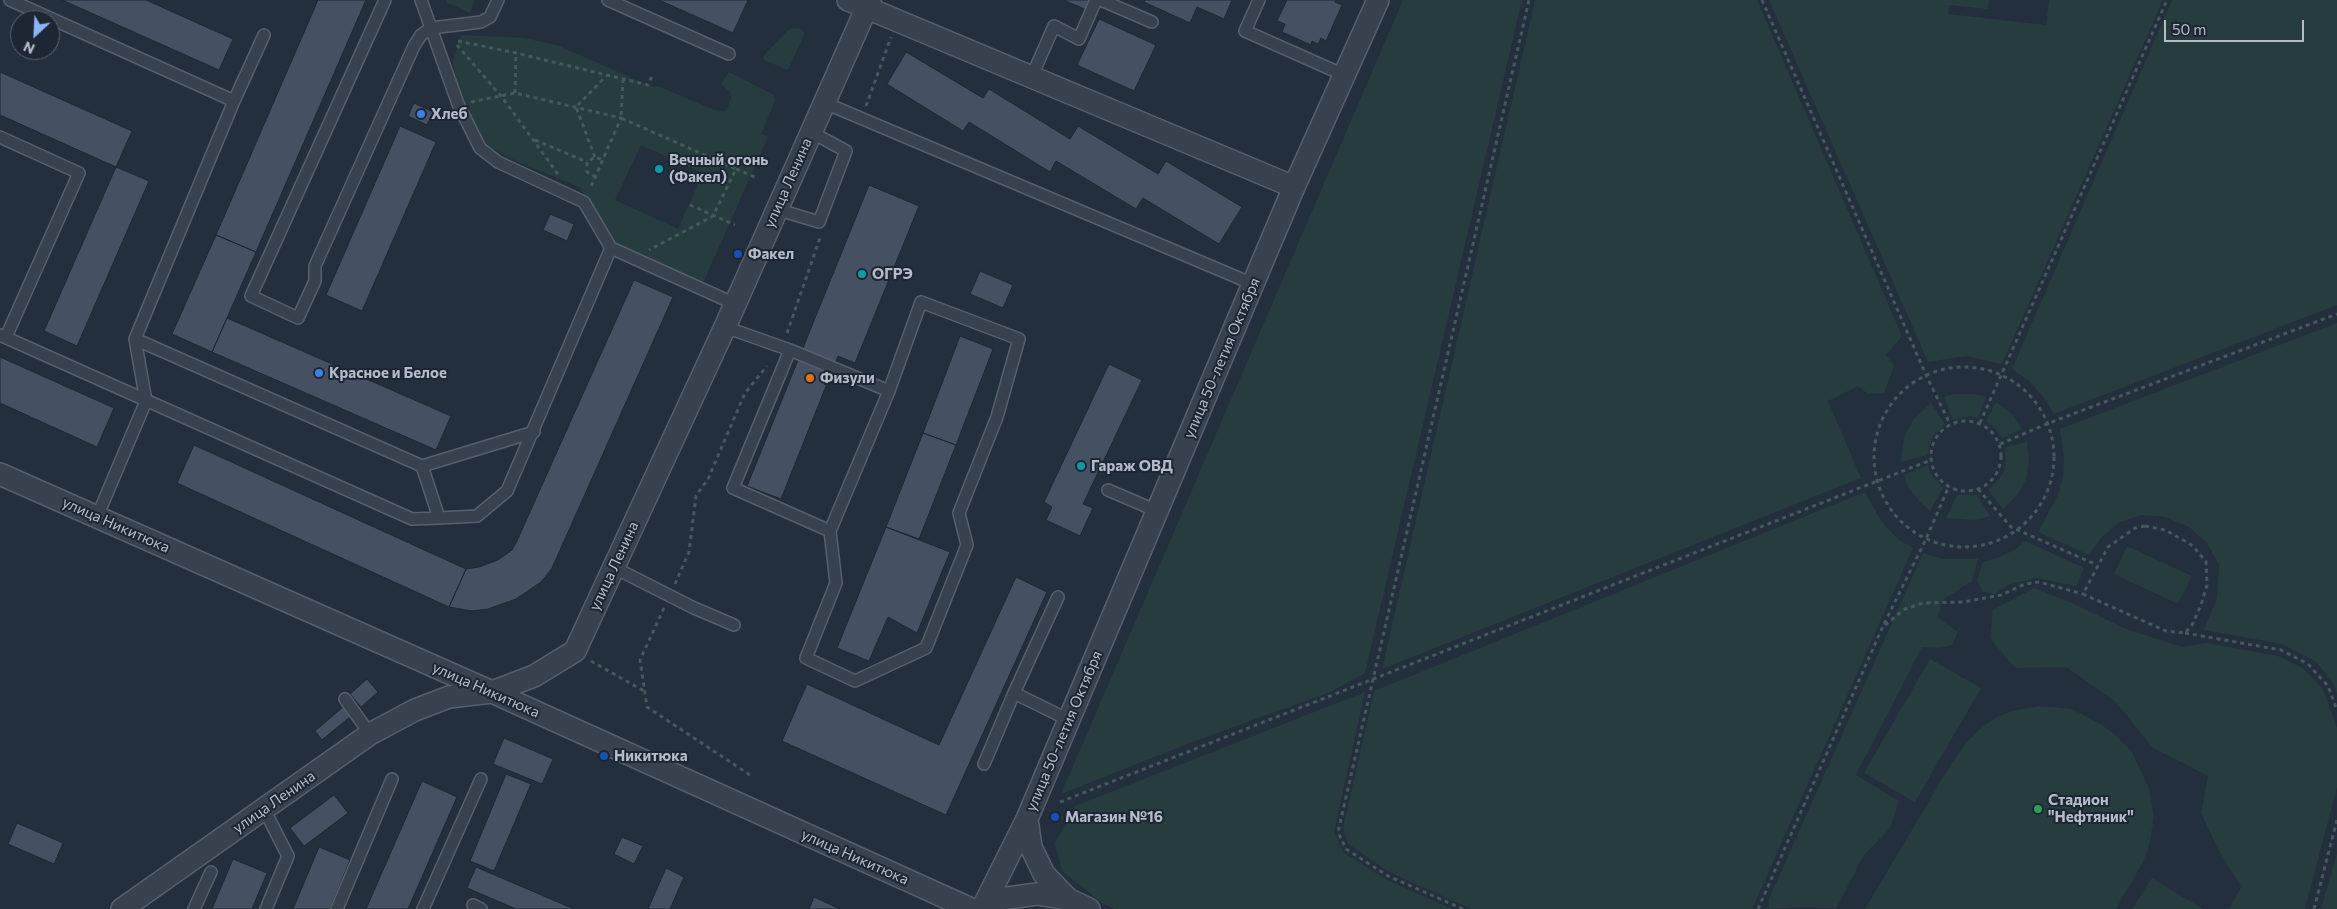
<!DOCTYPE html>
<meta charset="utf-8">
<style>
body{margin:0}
#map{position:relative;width:2337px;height:909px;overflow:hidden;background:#242f3e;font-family:Commissioner,sans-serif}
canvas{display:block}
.north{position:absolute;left:10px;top:10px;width:50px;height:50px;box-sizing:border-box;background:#1d2633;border:1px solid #59626f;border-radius:50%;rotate:205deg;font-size:14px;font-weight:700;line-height:20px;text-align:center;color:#b4bcc9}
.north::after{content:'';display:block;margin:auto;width:18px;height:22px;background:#8ab4f8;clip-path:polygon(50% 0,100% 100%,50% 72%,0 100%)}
.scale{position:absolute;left:2164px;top:20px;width:140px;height:22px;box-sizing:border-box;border:2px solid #b4bcc9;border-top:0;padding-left:6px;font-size:15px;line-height:18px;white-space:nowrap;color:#b4bcc9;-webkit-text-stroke:4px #1d2633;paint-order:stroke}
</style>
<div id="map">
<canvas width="2337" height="909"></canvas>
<div class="north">N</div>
<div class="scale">50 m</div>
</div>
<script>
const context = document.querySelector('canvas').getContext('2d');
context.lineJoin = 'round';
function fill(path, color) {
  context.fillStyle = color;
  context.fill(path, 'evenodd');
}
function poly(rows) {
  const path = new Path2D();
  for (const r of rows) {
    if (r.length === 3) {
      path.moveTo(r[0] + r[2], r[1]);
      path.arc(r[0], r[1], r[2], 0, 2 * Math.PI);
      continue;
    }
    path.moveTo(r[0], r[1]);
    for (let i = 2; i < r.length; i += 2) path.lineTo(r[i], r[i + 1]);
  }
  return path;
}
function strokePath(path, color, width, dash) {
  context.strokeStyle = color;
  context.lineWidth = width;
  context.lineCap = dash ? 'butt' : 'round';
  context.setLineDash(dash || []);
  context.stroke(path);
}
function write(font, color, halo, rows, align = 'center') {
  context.font = font + ' Commissioner,sans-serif';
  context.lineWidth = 4;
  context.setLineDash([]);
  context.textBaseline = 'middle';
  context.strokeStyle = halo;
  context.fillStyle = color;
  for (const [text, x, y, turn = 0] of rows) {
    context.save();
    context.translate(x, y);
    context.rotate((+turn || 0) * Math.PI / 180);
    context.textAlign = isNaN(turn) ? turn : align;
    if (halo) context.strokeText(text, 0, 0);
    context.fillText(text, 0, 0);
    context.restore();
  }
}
const green = poly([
 [447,0,475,0,470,13,446,2],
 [1403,0,1522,0,1365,673,1330,692,1187,744,1061,794],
 [1535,0,1757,0,1902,336,1886,355,1894,366,1884,393,1868,394,1858,386,1828,401,1861,478,1382,669],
 [1769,0,1989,0,1988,9,1949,5,1948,14,2046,25,2049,0,2163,0,2002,364,1966,356,1928,362],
 [2172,0,2337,0,2337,305,2054,414,2044,398,2029,381,2012,369],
 [794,28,801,29,805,33,788,70,764,60,763,57,765,54,788,30],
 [461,35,525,38,559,46,653,87,658,86,714,110,724,111,727,109,731,98,731,93,721,84,729,72,774,95,775,101,761,134,768,137,703,283,621,247,602,233,581,188,516,161,484,144,467,113,457,86,453,62],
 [641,145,703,173,678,229,615,200],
 [2337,323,2337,694,2333,682,2315,661,2282,644,2204,630,2217,598,2219,565,2207,543,2189,527,2165,517,2141,515,2118,523,2100,539,2089,555,2038,532,2057,497,2063,477,2064,457,2060,429],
 [1954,394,1974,394,1986,397,1978,418,1970,416,1953,420,1944,397],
 [1996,402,2012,414,2022,429,2002,438,1996,429,1986,421],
 [1931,403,1945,424,1933,436,1927,455,1901,462,1904,437,1914,419],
 [2027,442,2029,461,2026,479,2017,495,2003,509,1988,490,1998,481,2004,471,2006,459,2005,447],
 [1928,465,1931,474,1943,488,1930,511,1920,502,1908,487,1904,475],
 [1865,492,1881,521,1899,540,1913,548,1752,909,1471,909,1389,872,1348,844,1343,828,1374,691],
 [1957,495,1977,495,1990,516,1975,520,1946,518],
 [2025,541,2084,568,2076,586,2036,578,2008,585,1995,594,1983,592,1977,580,1983,562,2000,557,2016,549],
 [2127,546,2192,576,2178,604,2114,574],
 [1923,553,1943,559,1978,559,1972,581,1944,599,1937,617,1958,632,1952,645,1940,648,1922,647,1856,775,1899,801,1890,828,1864,855,1836,909,1809,907,1769,909,1769,899],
 [2034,588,2072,603,2126,629,2182,647,2206,643,2278,656,2304,669,2323,689,2337,728,2337,787,2305,909,2229,909,2241,887,2217,847,2201,813,2208,776,2153,748,2115,701,2066,667,2015,668,1990,638,1993,610],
 [1930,659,1981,688,1915,802,1864,773],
 [1365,692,1334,831,1343,852,1387,880,1452,909,1115,909,1102,903,1062,871,1055,843,1075,806],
 [2039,706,2072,709,2102,725,2118,737,2132,752,2149,788,2154,817,2149,846,2143,862,2116,909,1865,909,1951,764,1966,743,1980,729,1995,718,2012,711],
 [2337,853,2337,909,2321,909],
 [2152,878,2158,882,2203,909,2132,909]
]);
const building = poly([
 [62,0,146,0,233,39,219,70,62,0],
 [318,0,366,0,256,252,216,235,318,0],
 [659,0,748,0,733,33,659,0],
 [1063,0,1092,0,1087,10,1063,0],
 [1145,0,1232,0,1224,19,1197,7,1190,23,1144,2,1145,0],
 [1287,0,1335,0,1335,2,1342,5,1326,41,1321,38,1318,44,1312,41,1311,45,1282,32,1285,24,1277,21,1287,0],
 [1099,19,1156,45,1134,91,1077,65,1099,19],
 [906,52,983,98,989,89,1070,139,1078,126,1158,174,1166,161,1242,207,1219,244,1143,198,1136,209,1056,161,1050,172,969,122,963,131,887,84,906,52],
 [0,72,132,131,116,167,0,115,0,72],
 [414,103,433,112,427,125,408,116,414,103],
 [400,126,436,142,362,311,326,295,400,126],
 [116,167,149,181,77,346,44,331,116,167],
 [869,185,919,206,855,363,838,356,781,499,747,486,869,185],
 [550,214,574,224,567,241,543,230,550,214],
 [216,235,256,252,212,352,172,334,216,235],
 [980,271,1013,285,1003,308,970,294,980,271],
 [634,280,673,297,552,568,541,582,516,599,488,609,472,611,449,607,466,569,479,567,498,560,512,550,516,543,634,280],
 [227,318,451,416,436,450,212,352,227,318],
 [960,336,993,349,956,445,923,433,960,336],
 [0,357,114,408,97,447,0,403,0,357],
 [1109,364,1142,380,1083,504,1093,508,1080,536,1046,520,1052,507,1044,502,1109,364],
 [923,433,956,445,919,539,886,527,923,433],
 [194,445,466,569,449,607,177,483,194,445],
 [886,527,950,552,917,633,888,617,869,661,837,648,886,527],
 [1016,577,1047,592,946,815,782,741,807,684,939,745,1016,577],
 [367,679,378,692,361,707,350,694,367,679],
 [343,707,351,716,322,740,315,731,343,707],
 [504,738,553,759,542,784,493,764,504,738],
 [506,774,531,784,494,871,470,861,506,774],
 [422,781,457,797,408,909,366,909,422,781],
 [334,795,348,813,304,846,290,828,334,795],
 [17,823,63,843,54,864,8,844,17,823],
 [622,837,643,846,634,864,614,854,622,837],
 [319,847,350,860,330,909,293,909,319,847],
 [233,859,267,873,252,909,212,909,233,859],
 [476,867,574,909,516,909,467,888,476,867],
 [666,868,684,877,670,909,648,909,666,868],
 [814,897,840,909,809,909,814,897]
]);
const path = poly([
 [1762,0,1926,375,1950,424],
 [458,41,516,53,648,85,653,74],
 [457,45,501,96,558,174],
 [623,79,621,118,736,169,713,216,649,250],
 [515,93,516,53],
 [471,102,515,93,621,118,590,189],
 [866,106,891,37],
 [535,140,587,162],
 [595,157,576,107,606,76],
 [736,169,757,178],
 [596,177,587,172,587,162,595,157,603,160],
 [690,205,735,225],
 [787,333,821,235],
 [1964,457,90],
 [1966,456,35],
 [1980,423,2167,0],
 [2000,444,2049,423,2337,314],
 [1978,489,2011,527,2097,565],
 [2145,526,2165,530,2185,541,2193,546,2206,562,2207,585,2201,605,2192,625,2185,633,2166,631,2083,594,2108,547,2135,528,2145,526],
 [675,584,689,552,696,496,708,479,745,393,767,366],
 [664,608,640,660,647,707,750,775],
 [1885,625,1905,609,1923,603,1964,602,2001,595,2025,584,2039,582,2083,594],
 [2185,633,2281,650,2308,664,2328,686,2337,710],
 [591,661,644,691],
 [1060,802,1931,460],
 [1463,909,1388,876,1346,849,1338,832,1529,0],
 [1758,909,1883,626,1926,539,1949,486],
 [2314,909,2337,820]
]);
const lane = poly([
 [10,0,234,101],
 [385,0,251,296,298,318,315,281,315,266,414,46,421,35,431,28,481,22,490,17,498,0],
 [421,0,458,104,480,148,498,162,584,202,611,248],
 [608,0,729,54],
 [1101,0,1152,22],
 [1259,0,1245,31,1344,75],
 [1032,76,1054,26,1079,39,1096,0],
 [825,103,1253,284],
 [0,137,79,173,6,337],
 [776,209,819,222,846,151,811,132],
 [921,302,1019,339,997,417,959,513,967,545,926,648,855,681,806,658,836,583,830,531,889,391,921,302],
 [725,327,790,350,733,488,830,531],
 [0,335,412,519,439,518,477,516,507,491,611,248,735,304],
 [135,339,422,466,534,432],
 [790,350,889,391],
 [422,466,439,518],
 [1108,490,1157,511],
 [97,517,146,401,135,339,234,101,264,35],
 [613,567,694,608,734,625],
 [1014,693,1058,597],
 [345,699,370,734],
 [984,764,1014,693,1069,720],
 [264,809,288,856,266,909],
 [473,905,481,909],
 [194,909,211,872],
 [337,909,392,779],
 [423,909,481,779]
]);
const street = poly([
 [848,0,1294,187],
 [0,474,492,692,971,909],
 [1027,819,1031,847,1044,874,1068,899],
 [122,909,370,734,415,710,449,697,492,692,534,676,575,651,725,327,870,0],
 [982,909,1027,819,1294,187,1378,0],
 [986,909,1001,899,1037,894,1068,899,1089,909]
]);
const markers = [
 [421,114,5,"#3f7fe0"],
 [659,169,5,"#0f9aa8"],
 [738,254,5,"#1a4fb4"],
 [862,274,5,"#0f9aa8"],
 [319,373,5,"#3f7fe0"],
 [810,378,5,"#e8710a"],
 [1081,466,5,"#0f9aa8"],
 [604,756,5,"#1a4fb4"],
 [2038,809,5,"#2e9e5b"],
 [1055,817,5,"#1a4fb4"]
];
const poiNames = [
 ["Хлеб",431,114],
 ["Вечный огонь",669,160],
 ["(Факел)",669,177],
 ["Факел",748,254],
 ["ОГРЭ",872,274],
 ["Красное и Белое",329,373],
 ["Физули",820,378],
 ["Гараж ОВД",1091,466],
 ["Никитюка",614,756],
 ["Стадион",2048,800],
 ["\"Нефтяник\"",2048,817],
 ["Магазин №16",1065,817]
];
const streetNames = [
 ["улица Ленина",788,183,-66],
 ["улица 50-летия Октября",1222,358,-67],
 ["улица Никитюка",116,525,24],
 ["улица Ленина",614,566,-65],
 ["улица Никитюка",486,690,24],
 ["улица 50-летия Октября",1064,731,-67],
 ["улица Ленина",274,802,-35],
 ["улица Никитюка",855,857,24]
];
fill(green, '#263c3f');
fill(building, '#455162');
strokePath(building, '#1f2835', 1);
strokePath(lane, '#565f6c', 14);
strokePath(street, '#565f6c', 24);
strokePath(path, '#44595c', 3, [4, 4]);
strokePath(lane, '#38414e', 11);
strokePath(street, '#38414e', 21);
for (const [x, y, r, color] of markers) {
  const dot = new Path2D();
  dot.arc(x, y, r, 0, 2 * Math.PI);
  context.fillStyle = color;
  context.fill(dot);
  strokePath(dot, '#1d2633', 2);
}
write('bold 15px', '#b4bcc9', '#1d2633', poiNames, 'left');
write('15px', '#b4bcc9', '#1d2633', streetNames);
</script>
